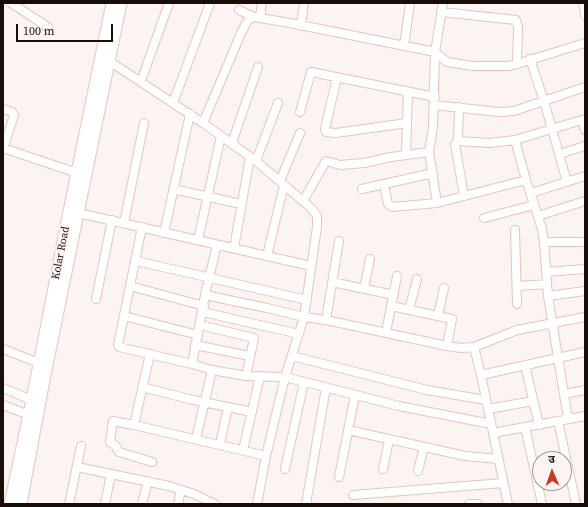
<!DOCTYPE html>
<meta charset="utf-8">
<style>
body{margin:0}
#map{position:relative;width:588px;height:507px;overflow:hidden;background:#fbf4f2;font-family:"Source Serif 4","Noto Sans Devanagari",serif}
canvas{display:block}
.frame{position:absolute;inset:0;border:4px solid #190d0a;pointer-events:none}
.north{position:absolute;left:532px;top:451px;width:40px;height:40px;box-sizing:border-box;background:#fbf4f2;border:1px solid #a19895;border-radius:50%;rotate:358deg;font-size:11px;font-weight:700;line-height:16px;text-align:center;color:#190d0a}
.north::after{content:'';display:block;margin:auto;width:14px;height:18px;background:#c43921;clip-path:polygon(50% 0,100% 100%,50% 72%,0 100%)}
.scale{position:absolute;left:16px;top:24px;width:97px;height:18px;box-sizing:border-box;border:2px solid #190d0a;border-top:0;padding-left:5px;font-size:12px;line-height:14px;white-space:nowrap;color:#190d0a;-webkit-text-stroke:3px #fbf4f2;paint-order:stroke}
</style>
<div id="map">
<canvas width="588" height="507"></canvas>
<div class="frame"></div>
<div class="north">उ</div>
<div class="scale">100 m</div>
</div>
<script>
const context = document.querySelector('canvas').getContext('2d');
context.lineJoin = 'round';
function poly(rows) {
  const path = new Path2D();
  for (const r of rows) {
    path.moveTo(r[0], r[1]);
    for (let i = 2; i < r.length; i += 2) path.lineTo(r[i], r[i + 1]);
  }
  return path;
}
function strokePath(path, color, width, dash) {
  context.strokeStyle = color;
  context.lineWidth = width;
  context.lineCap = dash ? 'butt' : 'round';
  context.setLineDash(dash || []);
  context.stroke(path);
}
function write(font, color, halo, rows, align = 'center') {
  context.font = font + ' "Source Serif 4",serif';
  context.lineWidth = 4;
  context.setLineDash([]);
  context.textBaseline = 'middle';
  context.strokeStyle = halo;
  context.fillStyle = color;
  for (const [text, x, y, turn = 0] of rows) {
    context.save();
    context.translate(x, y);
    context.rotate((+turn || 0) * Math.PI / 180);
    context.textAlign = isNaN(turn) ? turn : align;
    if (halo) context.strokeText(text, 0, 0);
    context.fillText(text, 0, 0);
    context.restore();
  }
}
const minor = poly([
 [11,3,48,27],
 [583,3,585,15],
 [239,10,254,17],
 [441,12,516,20,518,27,517,64],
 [260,17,262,3],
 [301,26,304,3],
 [404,46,410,3],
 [106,59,203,123,256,161,311,208,317,216,317,227,304,317,285,377,266,456,257,504],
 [530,59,544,101,567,182],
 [337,77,325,129,326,132,336,133,407,123],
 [141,81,169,3],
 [173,103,210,3],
 [434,105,499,112,514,111,585,87],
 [459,107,458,141,455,144,464,196],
 [3,109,12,112,14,115,3,149],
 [300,112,311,72,435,97],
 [582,120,585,130],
 [203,123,242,31,248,20,254,17,290,23,435,52,447,62,473,66,508,66,517,64,585,43],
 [515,140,526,180,542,229,544,242,548,296,568,419],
 [458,141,490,143,515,140,585,119],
 [232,143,258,67],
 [3,148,77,173],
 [559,154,585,146],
 [406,155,408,92],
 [256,161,278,103],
 [280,181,300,133],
 [384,184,388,204,392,207,437,203,526,180],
 [173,189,241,204],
 [362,189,433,173],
 [531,193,585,176],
 [303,201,326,161,340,165,364,163,391,157,429,152],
 [437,203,429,152,433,127,435,52,443,3],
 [74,212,311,266],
 [538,216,585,201],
 [484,218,534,205],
 [124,223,144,123],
 [142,227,118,345,119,347,192,364,212,370,246,376,285,377,399,406,491,424],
 [515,230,517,304],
 [164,233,190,114],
 [198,240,221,136],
 [544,242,585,242],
 [234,248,250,157],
 [267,256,284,185],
 [136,261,307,300],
 [546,272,585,269],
 [332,282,394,295],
 [130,286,204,306],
 [517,286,547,284],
 [364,289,370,259],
 [205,295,267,308,304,317,326,320,447,346,461,348,474,347,517,330,585,317],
 [548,296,585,291],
 [96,299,112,220],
 [391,306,452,319,447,346],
 [409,310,417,279],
 [203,312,299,334],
 [124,316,198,335],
 [438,316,444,288],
 [326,320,339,241],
 [200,325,254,338,246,376],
 [386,332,397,276],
 [195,345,250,356],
 [474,347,481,375,508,504],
 [3,349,39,363],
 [150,354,134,425,266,456],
 [292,356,427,390,486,400],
 [192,364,206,290,217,245],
 [525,365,539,425],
 [481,375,585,352],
 [142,387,189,399,252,412],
 [3,388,32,400],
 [564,394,585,390],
 [3,405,29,415],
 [488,409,533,401],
 [558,421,576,504],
 [134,425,113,421,110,442,115,445,119,452,152,462],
 [525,427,542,504],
 [348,430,465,456,498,459],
 [493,433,585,416],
 [196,439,212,370],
 [220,444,228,407],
 [243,450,260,376],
 [77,467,169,486,194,494,215,504],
 [285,469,304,382],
 [383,469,389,440],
 [418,471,424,447],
 [339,477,355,395],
 [353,495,503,483],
 [69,504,81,446],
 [105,504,111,474],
 [142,504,148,481],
 [178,504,181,490],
 [306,504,326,388],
 [469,504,478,504]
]);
const secondary = poly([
 [10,504,32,400,69,211,112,3],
 [21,504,44,380,121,3]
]);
const streetNames = [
 ["Kolar Road",61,253,-79]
];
strokePath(minor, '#e9c4bc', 10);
strokePath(secondary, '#e9c4bc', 13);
strokePath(minor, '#fff', 8);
strokePath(secondary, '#fff', 11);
write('11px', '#190d0a', '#fbf4f2', streetNames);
</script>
